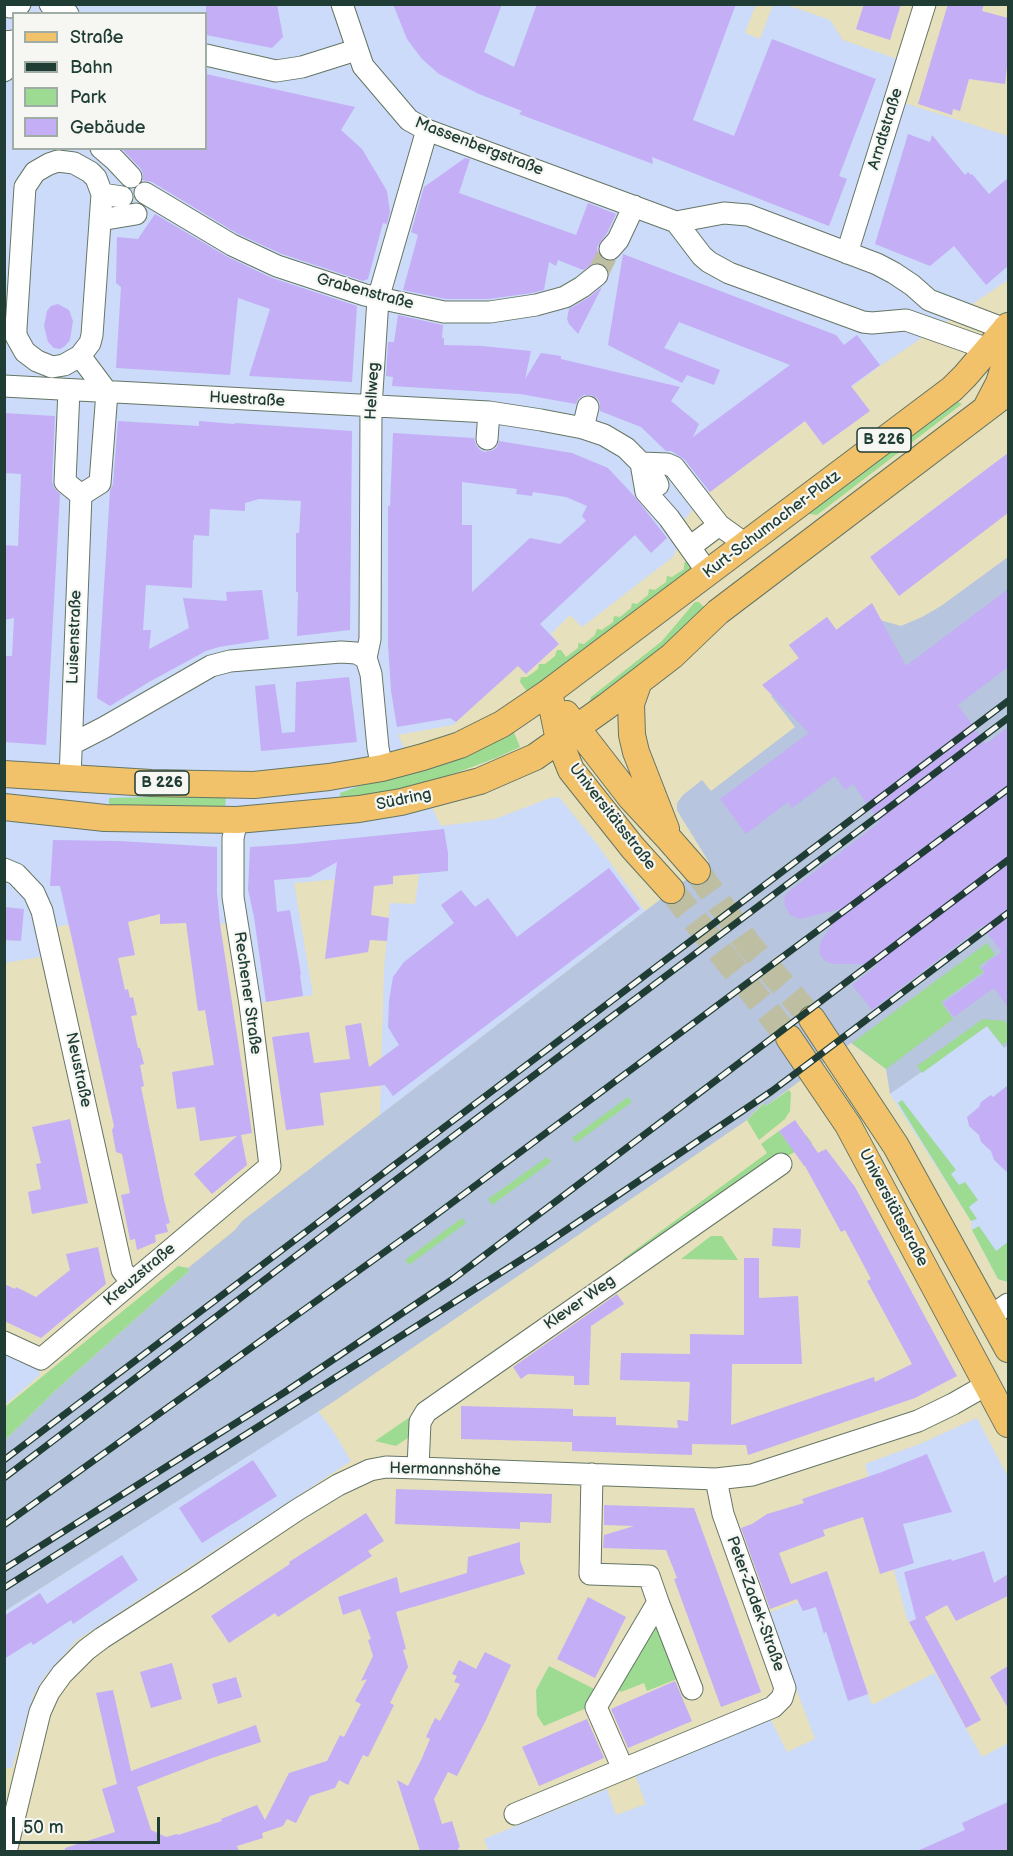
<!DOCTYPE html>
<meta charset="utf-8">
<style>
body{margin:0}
#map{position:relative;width:1013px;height:1856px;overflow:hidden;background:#e6e0bd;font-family:"Balsamiq Sans",sans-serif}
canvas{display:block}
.frame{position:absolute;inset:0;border:6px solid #1f3d34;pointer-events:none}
.legend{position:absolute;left:12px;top:12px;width:195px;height:138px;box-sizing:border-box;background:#f6f6f2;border:2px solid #a0aca6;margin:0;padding:8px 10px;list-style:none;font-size:18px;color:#1f3d34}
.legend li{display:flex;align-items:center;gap:12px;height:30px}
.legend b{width:30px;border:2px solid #a0aca6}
.scale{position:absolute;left:12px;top:1817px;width:148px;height:27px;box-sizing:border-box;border:3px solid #1f3d34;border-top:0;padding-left:8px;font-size:18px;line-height:21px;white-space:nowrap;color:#1f3d34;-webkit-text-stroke:4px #f6f6f2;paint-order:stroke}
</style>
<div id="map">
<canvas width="1013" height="1856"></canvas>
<div class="frame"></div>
<ul class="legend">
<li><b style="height:8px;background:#f2c26a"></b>Straße</li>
<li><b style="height:8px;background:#1f3d34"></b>Bahn</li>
<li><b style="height:16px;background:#9cdb91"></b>Park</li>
<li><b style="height:16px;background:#c4aef6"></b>Gebäude</li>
</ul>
<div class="scale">50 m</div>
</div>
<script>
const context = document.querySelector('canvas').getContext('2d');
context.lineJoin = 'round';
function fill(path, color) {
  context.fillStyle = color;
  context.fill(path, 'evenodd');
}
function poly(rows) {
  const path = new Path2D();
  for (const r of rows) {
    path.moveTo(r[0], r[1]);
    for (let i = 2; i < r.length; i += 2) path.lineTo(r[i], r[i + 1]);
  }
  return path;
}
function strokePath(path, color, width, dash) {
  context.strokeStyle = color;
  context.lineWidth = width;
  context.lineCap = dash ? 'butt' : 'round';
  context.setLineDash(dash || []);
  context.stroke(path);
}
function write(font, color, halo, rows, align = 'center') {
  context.font = font + ' "Balsamiq Sans",sans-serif';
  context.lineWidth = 4.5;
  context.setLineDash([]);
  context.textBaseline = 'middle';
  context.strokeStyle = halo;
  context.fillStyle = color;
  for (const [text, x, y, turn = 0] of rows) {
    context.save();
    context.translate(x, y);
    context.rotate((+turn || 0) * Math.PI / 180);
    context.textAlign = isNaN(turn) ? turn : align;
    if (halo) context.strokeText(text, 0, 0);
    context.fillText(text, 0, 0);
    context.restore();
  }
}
const built = poly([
 [756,4,745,33,760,39,773,5,787,5,830,20,843,40,900,60,889,98,1008,136,1008,280,880,366,704,496,675,531,678,543,674,556,582,627,570,615,551,634,559,644,526,674,518,665,453,725,398,735,441,826,495,819,550,798,559,797,597,844,645,911,380,1115,384,970,390,903,415,904,419,874,393,876,393,884,365,887,363,877,294,883,313,995,250,1004,227,925,160,906,47,929,52,955,5,963,5,5],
 [14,14,206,14,206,148,14,148],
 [987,1026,1004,1048,1008,1045,1008,1282,998,1279,972,1230,971,1221,890,1094],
 [5,1342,32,1355,40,1375,5,1405],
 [318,1411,333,1431,351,1461,77,1640,45,1676,34,1694,12,1768,5,1768,5,1611],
 [977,1418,1008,1477,1008,1574,992,1584,908,1622,865,1464,922,1443],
 [827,1571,872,1705,935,1673,982,1757,1008,1743,1008,1851,489,1852,484,1839,607,1789,616,1815,646,1804,635,1775,770,1718,787,1752,815,1739,768,1613,799,1602]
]);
const industrial = poly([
 [1008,557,1008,1045,1004,1048,987,1026,890,1094,886,1069,851,1043,766,1106,763,1103,747,1120,333,1402,5,1611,5,1440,57,1389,189,1271,188,1268,235,1230,242,1221,709,862,681,817,677,810,677,803,683,795,702,780,711,791,795,727,771,696,807,669,789,645,827,617,844,640,880,620,901,626,922,617,941,606]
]);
const green = poly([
 [954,400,962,404,817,515,803,513],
 [685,562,688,562,694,569,528,693,520,682,521,677,527,677,538,669,539,664,545,664,555,656,557,650,561,650,566,657,578,648,578,643,584,644,595,635,597,629,602,630,613,622,614,616,620,617,631,608,632,603,637,604,648,595,649,589,655,590,666,582,667,576,672,577,684,569,684,564],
 [695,602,699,602,705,608,674,641,589,704,591,697,662,641],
 [513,730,520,747,496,758,461,771,421,784,341,801,340,793],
 [226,795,225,811,109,814,109,798],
 [987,943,995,955,979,966,983,972,941,1002,953,1019,886,1069,852,1043],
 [983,1019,1005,1021,1008,1026,1008,1041,1002,1045,987,1026,922,1073,917,1066],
 [789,1090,791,1093,790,1111,785,1119,759,1140,747,1120,764,1103,766,1106],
 [628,1097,632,1102,576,1143,572,1138],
 [902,1100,956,1170,951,1174,959,1185,965,1182,978,1200,969,1207,977,1219,971,1221,898,1103],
 [779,1131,790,1146,806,1135,812,1143,789,1155,623,1262,623,1259,767,1153,761,1144],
 [547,1157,551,1162,492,1205,488,1199],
 [462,1218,466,1223,409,1265,405,1260],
 [979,1226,996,1251,1008,1242,1008,1282,998,1279,972,1230],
 [711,1236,722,1236,738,1260,681,1259],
 [178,1266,188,1268,189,1271,57,1389,5,1440,5,1407],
 [410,1417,409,1437,396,1446,375,1441],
 [658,1626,677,1679,647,1691,644,1683,621,1692,618,1689,655,1627],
 [549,1666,598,1691,589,1707,544,1726,537,1715,536,1690]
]);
const building = poly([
 [206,4,277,4,283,37,272,48,206,35],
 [393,4,502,4,484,52,514,67,537,4,736,4,693,120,734,136,772,39,876,79,839,176,847,179,829,226,652,157,653,164,519,114,522,111,479,94,439,74,422,59,407,39],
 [864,4,901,4,890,40,856,29],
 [948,4,984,4,982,11,1008,18,1008,58,1005,84,969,79,960,111,953,109,952,115,918,104],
 [206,74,355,107,341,130,362,149,387,191,390,212,387,224,383,223,368,279,363,281,282,254,238,234,152,182,143,180,143,174,141,169,121,148,206,148],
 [908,134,930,142,932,135,965,175,968,172,971,175,972,174,989,194,1008,178,1008,266,986,285,954,246,930,266,875,244],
 [465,158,470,159,459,193,576,235,588,203,616,214,607,233,597,247,598,254,602,259,608,262,616,260,609,273,607,267,601,263,595,263,583,270,558,260,556,266,549,262,544,290,532,293,489,299,445,299,403,290,418,235,411,232,424,187],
 [155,214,226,256,272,278,357,306,352,382,249,376,270,309,238,298,230,375,116,368,121,287,116,283,117,237,138,239],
 [623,254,836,335,844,345,857,335,880,365,851,386,870,411,823,445,805,421,710,492,684,459,671,451,666,451,641,427,600,411,600,403,597,398,591,395,584,395,578,399,576,404,520,394,392,386,393,377,386,376,388,342,394,342,398,315,443,325,442,338,444,338,444,345,482,346,531,351,525,379,541,353,561,356,561,359,680,387,671,401,699,424,693,437,790,365,679,322,664,348,720,370,714,385,687,375,682,383,608,345],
 [602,287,578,334,569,324,567,319,569,309,588,298],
 [58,304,69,310,73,321,70,340,65,346,60,349,54,348,48,342,44,326,47,311,51,306],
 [4,413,55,416,52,481,54,488,60,494,46,745,4,742,4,676,6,656,12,656,14,618,4,620,4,545,18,546,21,474,4,473],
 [118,421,199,426,199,421,234,424,235,423,352,431,350,630,297,636,298,592,296,592,296,533,299,533,301,501,259,499,245,503,245,511,210,509,209,536,194,535,194,540,193,540,192,588,146,585,143,630,151,630,149,649,189,628,183,598,227,601,226,592,262,590,269,639,219,647,206,651,149,682,110,706,97,698,110,491,113,484],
 [393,433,474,438,476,445,480,450,485,452,493,450,497,447,499,441,572,453,608,468,635,497,667,538,651,553,635,535,540,624,559,644,526,674,518,666,456,722,450,718,397,727,391,691,388,644,388,506,390,506],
 [462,482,517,489,516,494,532,496,533,492,566,497,587,506,582,516,586,521,560,544,530,538,472,592,472,525,462,525],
 [1008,453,1008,513,899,596,870,557],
 [1008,589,1008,667,958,705,986,744,1008,727,1008,1008,994,988,954,1017,943,1003,984,974,984,972,982,968,988,963,987,962,1002,952,982,926,872,1010,852,985,879,964,833,964,825,961,820,955,819,948,821,941,844,908,800,919,790,915,784,904,785,896,788,892,880,822,853,784,845,790,835,776,792,808,788,802,746,834,720,799,809,733,762,685,799,658,789,645,827,617,836,630,872,603,906,666],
 [349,677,357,742,261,751,255,686,275,684,282,733,295,732,296,682],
 [444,829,448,853,448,871,393,876,393,884,374,886,371,915,389,918,387,941,370,940,368,952,325,959,337,862,310,877,274,880,277,912,290,910,301,974,300,975,303,996,266,1002,254,917,248,890,250,847,294,844],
 [53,840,120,841,217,847,217,892,220,924,252,1133,241,1135,247,1165,212,1194,194,1174,237,1136,200,1141,195,1107,177,1109,172,1072,214,1065,205,1010,198,1011,186,923,160,924,160,914,128,922,135,955,118,958,125,990,128,989,130,998,133,997,137,1015,131,1016,138,1048,140,1048,144,1064,140,1065,144,1086,141,1087,164,1200,170,1223,166,1224,168,1232,155,1235,156,1242,137,1250,135,1239,130,1240,121,1195,130,1193,122,1154,116,1152,112,1130,114,1126,60,886,50,886],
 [609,868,640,909,393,1096,385,1085,320,1093,324,1125,286,1130,272,1037,309,1032,314,1063,350,1059,345,1026,361,1023,369,1067,399,1045,388,1027,389,1001,393,977,404,962,454,923,441,905,461,890,475,907,488,898,517,937],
 [4,907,24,909,21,941,4,940],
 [1008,1085,1008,1173,994,1160,991,1151,981,1142,979,1135,969,1126,967,1117,979,1107,981,1102,991,1095,993,1097],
 [70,1119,88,1203,32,1214,28,1192,41,1189,36,1164,41,1163,32,1127],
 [795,1120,818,1153,826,1149,855,1187,957,1376,915,1398,748,1455,746,1445,692,1444,692,1455,572,1451,572,1442,461,1439,461,1406,573,1409,573,1416,616,1417,616,1425,678,1428,677,1420,688,1421,690,1382,620,1380,621,1353,690,1354,690,1334,744,1335,744,1258,759,1258,759,1298,798,1296,802,1364,732,1364,731,1425,874,1377,875,1382,912,1364,867,1281,871,1279,845,1230,841,1232,805,1166,805,1167,779,1131],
 [773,1228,801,1229,800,1248,772,1246],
 [98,1247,106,1284,41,1338,4,1321,4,1284,15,1289,16,1287,36,1297,70,1270,66,1254],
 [617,1294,624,1304,591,1326,589,1385,574,1385,574,1376,528,1374,521,1379,513,1367],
 [927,1454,952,1512,903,1524,914,1563,880,1574,863,1517,823,1530,825,1536,779,1553,791,1584,827,1571,868,1694,848,1701,826,1631,824,1634,816,1607,803,1611,797,1599,770,1609,741,1528,752,1524,767,1514,804,1503,802,1499,882,1472],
 [253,1460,277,1496,202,1543,179,1508],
 [396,1489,552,1494,551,1523,520,1522,520,1529,395,1524],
 [604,1505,694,1508,761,1692,721,1707,674,1579,677,1578,666,1550,603,1548,604,1535,634,1526,604,1525],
 [366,1513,384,1541,368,1551,372,1556,278,1617,275,1613,229,1643,211,1616,290,1564,289,1562],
 [520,1542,520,1560,525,1574,396,1612,406,1649,403,1650,408,1667,390,1703,394,1705,368,1757,363,1755,348,1785,339,1780,335,1788,310,1796,296,1823,287,1819,283,1826,262,1833,263,1838,237,1846,239,1851,65,1851,65,1848,115,1832,102,1789,117,1784,96,1693,113,1690,131,1771,256,1725,261,1742,212,1758,137,1787,151,1830,166,1837,177,1834,178,1835,222,1821,221,1819,257,1805,265,1820,289,1773,327,1761,340,1735,344,1737,361,1704,355,1701,367,1679,361,1681,373,1656,368,1640,371,1639,360,1609,343,1615,338,1597,397,1577,400,1593,467,1573,468,1557],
 [984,1551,994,1583,1008,1574,1008,1596,956,1621,947,1605,925,1617,981,1720,966,1728,909,1622,916,1619,904,1572,951,1559,952,1561],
 [122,1555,138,1580,73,1624,71,1620,33,1645,31,1642,4,1659,4,1616,40,1593,47,1604],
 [588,1597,626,1617,595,1678,557,1659],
 [485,1652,511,1665,486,1720,457,1776,448,1772,434,1799,442,1824,452,1821,460,1847,458,1848,459,1851,420,1851,397,1780,408,1786,422,1758,430,1739,426,1737,435,1718,440,1721,460,1684,454,1682,457,1676,452,1674,459,1660,476,1669],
 [172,1663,182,1699,151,1708,140,1672],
 [1008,1666,1008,1708,990,1677],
 [236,1677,242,1697,218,1704,212,1684],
 [675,1681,692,1721,628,1748,611,1709],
 [587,1719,604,1758,539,1786,522,1747],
 [1008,1802,1008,1851,917,1851,965,1830,962,1823]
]);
const minorTunnel = poly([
 [597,275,610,249]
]);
const majorTunnel = poly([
 [697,871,748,944,812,1019],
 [671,890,789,1038]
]);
const minor = poly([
 [9,4,10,7,20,4],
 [50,4,68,14],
 [342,4,363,66,409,120,427,130,676,222,724,213,748,215,877,264,894,273,912,285,929,300,1005,329],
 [4,42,14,41],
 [206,55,276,71,302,67,356,50],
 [4,71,14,59],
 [101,148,115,160,131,177],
 [58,161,74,163,90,172,96,178,102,194,92,335,90,343,80,356,64,365,52,367,37,361,25,352,16,336,16,328,25,187,35,172,49,164,58,161],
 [145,193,232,245,277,266,365,295,444,312,490,312,536,305,565,297,582,287,597,275],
 [102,194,122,197],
 [100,220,136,214],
 [676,222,702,256,709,262,729,273,863,322,872,323,906,320,988,349],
 [610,249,618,240,634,206],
 [847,253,925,4],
 [80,356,107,392,100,483,81,495],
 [4,386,489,412,541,420,583,428,604,435,626,448,652,474,658,485],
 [69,390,65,482,81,495],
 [583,428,588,407],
 [487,439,489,412],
 [690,547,719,525],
 [708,573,669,518,646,492,641,463,667,464,674,467,719,525,737,538,744,546],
 [72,744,105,727,211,666,230,661,341,652,356,653,366,658],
 [382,768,378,748,371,674,366,658,370,639,371,407,378,299,427,130],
 [70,778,81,495],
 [4,869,16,874,34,893,42,911,122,1270,131,1282],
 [991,1316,1008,1304],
 [4,1342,41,1359,270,1166,250,1004,233,897,233,838,237,820],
 [418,1468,420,1422,426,1412,781,1164],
 [592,1474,590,1574,649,1576,658,1602,596,1707,623,1769],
 [658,1602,692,1689],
 [515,1814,773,1707,782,1698,785,1688,723,1514,716,1479],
 [6,1852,40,1712,49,1692,62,1674,86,1650,102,1638,194,1579,297,1510,338,1485,370,1470,386,1467,418,1468,716,1479,752,1475,918,1421,953,1404,988,1384]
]);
const major = poly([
 [986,408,999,383,1008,354,1005,329],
 [638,684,631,704,632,735,636,752,666,829],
 [549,692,559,740,571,770,633,848,671,890],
 [566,714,631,798,669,839,697,871],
 [4,774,151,783,254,785,329,777,382,768,423,757,460,745,502,724,549,692,952,389,965,376,1008,326],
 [4,807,105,818,237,820,359,809,401,802,480,781,535,757,607,706,672,656,718,612,1008,392],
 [812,1019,896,1146,1008,1349],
 [789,1038,848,1125,1008,1424]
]);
const rail = poly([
 [4,1460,1008,701],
 [4,1478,460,1131,1008,718],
 [4,1525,425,1223,1008,789],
 [4,1569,285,1392,453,1279,1008,860],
 [4,1588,538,1249,772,1091,1008,913]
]);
const shields = [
 [884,440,54],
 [162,783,54]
];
const shieldNames = [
 ["B 226",884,440],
 ["B 226",162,783]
];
const streetNames = [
 ["Arndtstraße",886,129,-73],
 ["Massenbergstraße",479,147,21],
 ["Grabenstraße",365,292,15],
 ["Hellweg",373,391,-87],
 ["Huestraße",247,400,3],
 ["Kurt-Schumacher-Platz",772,525,-37],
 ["Luisenstraße",75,637,-88],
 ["Südring",404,800,-12],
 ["Universitätsstraße",612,817,52],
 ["Rechener Straße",247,993,82],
 ["Neustraße",78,1070,78],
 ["Universitätsstraße",893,1208,62],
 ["Kreuzstraße",140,1275,-40],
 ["Klever Weg",580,1303,-35],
 ["Hermannshöhe",445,1470,1],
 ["Peter-Zadek-Straße",755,1604,70]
];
fill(built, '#cbdbf9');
fill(industrial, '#b7c5de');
fill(green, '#9cdb91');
fill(building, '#c4aef6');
strokePath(minorTunnel, '#bebfa2', 21, [21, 10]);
strokePath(majorTunnel, '#bebfa2', 26, [26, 13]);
strokePath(minor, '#657664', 23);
strokePath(major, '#657664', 28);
strokePath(minor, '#fff', 21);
strokePath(major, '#f2c26a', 26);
strokePath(rail, '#1f3d34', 7);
strokePath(rail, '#f6f6f2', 4.5, [14]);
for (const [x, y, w] of shields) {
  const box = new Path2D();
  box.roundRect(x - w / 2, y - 12, w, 24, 4.5);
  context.fillStyle = '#f6f6f2';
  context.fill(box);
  strokePath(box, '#1f3d34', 1.5);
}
write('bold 15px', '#1f3d34', null, shieldNames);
write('16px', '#1f3d34', '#f6f6f2', streetNames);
</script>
